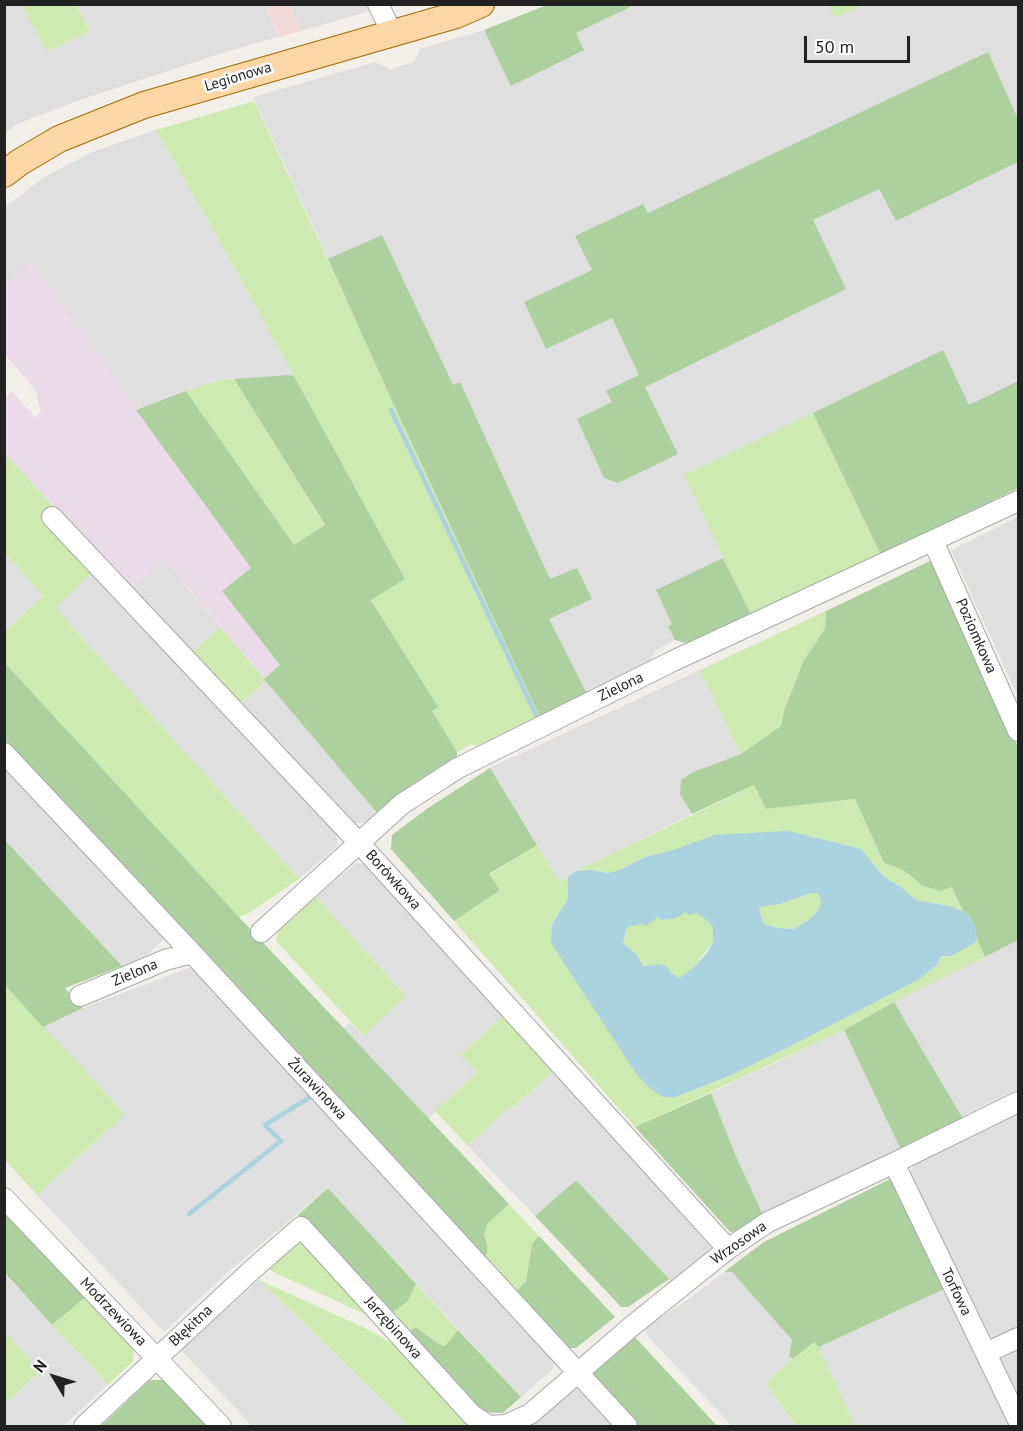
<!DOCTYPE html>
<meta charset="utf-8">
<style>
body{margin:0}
#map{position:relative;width:1023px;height:1431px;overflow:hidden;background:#f2efe9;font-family:"PT Sans",sans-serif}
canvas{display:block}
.frame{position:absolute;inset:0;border:6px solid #222;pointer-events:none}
.north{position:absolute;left:24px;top:1347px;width:60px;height:60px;-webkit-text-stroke:4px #fff;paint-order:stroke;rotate:308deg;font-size:16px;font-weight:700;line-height:24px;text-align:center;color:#222}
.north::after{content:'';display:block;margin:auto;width:21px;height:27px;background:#222;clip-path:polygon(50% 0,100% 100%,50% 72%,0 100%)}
.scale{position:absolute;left:804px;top:36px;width:106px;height:27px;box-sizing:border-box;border:3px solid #222;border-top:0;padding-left:8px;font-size:18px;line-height:21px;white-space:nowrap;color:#222;-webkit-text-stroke:4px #fff;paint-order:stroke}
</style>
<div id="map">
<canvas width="1023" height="1431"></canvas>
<div class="frame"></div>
<div class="north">N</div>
<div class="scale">50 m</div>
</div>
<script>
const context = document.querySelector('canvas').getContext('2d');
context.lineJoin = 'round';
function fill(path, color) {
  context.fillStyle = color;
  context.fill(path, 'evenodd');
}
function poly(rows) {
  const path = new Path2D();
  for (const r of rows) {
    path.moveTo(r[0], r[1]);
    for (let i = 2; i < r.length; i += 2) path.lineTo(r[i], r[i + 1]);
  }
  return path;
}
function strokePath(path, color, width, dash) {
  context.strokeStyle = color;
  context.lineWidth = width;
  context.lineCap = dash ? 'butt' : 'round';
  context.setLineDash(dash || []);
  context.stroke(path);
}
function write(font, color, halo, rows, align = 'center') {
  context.font = font + ' "PT Sans",sans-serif';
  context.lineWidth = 5;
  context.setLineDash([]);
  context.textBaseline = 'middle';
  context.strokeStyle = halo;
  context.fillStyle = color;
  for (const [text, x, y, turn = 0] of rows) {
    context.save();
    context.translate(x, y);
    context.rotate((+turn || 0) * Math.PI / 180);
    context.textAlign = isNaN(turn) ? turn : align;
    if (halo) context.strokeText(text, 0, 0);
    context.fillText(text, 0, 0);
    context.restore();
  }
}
const residential = poly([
 [5,5,22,5,48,52,90,31,76,5,264,5,278,37,219,54,74,102,17,124,5,134],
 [289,5,367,5,370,11,301,31],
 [547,5,1018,5,1018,488,693,645,674,640,655,651,649,665,540,717,253,97,375,62,390,69,414,62,420,49,484,30],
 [156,130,227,254,294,376,288,375,220,380,136,410,32,263,5,282,5,207,43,178,92,152],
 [1018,517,1018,697,951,550],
 [5,554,43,595,5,631],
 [164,559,220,627,191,654,131,590],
 [95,570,338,830,337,847,299,879,54,608],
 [700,670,741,754,693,772,680,794,692,814,577,871,560,882,490,768],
 [266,681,377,813,363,823,348,823,239,705],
 [5,762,168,936,144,957,122,966,5,840],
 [356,863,370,865,504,1015,477,1072,428,1119,343,1029,350,1022,363,1036,406,996,316,897],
 [1018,940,1018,1089,961,1117,894,1002],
 [197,965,554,1354,553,1369,521,1397,328,1188,228,1272,164,1332,37,1195,124,1114,43,1027,83,1008],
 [844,1030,902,1152,763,1215,735,1154,711,1093],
 [554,1071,712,1249,711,1256,673,1285,576,1180,535,1216,468,1146,509,1107,512,1109],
 [1018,1110,1018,1327,990,1341,910,1176,915,1158],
 [724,1272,732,1272,792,1340,789,1356,793,1359,765,1383,796,1426,732,1426,645,1333,647,1326,687,1300],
 [4,1273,108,1385,63,1426,5,1426,5,1404,40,1371,5,1332],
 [259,1280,409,1426,252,1426,181,1350],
 [944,1289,1009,1426,855,1426,819,1347],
 [1018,1350,1018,1397,1000,1359],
 [570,1388,586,1390,620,1426,526,1426]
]);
const commercial = poly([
 [264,5,289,5,301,31,278,37]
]);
const industrial = poly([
 [32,262,251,568,222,591,281,665,264,679,164,559,131,590,5,454,5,399,11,391,35,417,41,413,36,391,5,354,5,282]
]);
const grass = poly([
 [22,5,76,5,90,31,47,52],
 [828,5,863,5,835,18],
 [254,101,540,717,479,747,472,744,457,752,431,711,437,707,371,599,405,579,227,254,156,130],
 [234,379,325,526,294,545,186,391,220,380],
 [813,413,881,555,752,617,684,475],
 [5,454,55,508,95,570,55,608,299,879,249,913,239,917,5,663,5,631,43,595,5,554],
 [826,611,825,629,804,660,784,711,781,726,741,754,700,670],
 [220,627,266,681,239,705,191,654],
 [755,785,766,809,855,799,884,863,897,867,909,874,921,885,952,886,963,911,949,906,916,900,901,887,884,877,861,849,833,843,673,850,645,857,620,870,608,873,590,870,576,871],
 [537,845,560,882,568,877,568,899,552,924,663,1097,677,1097,729,1076,789,1047,918,980,937,965,940,959,975,943,977,939,985,957,894,1002,844,1030,635,1127,454,921,500,890,489,875],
 [811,893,817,893,820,896,821,905,816,913,807,921,795,929,777,928,764,924,759,909,761,907,780,904],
 [316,897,406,996,364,1036,276,941,280,925,284,919],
 [684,912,696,913,710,923,713,928,713,942,694,967,680,979,649,965,643,966,638,956,623,943,626,929,631,925,641,924,646,926,654,919,658,917,663,920],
 [5,985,125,1114,37,1195,5,1160],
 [504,1015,554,1071,511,1109,509,1107,468,1146,435,1111,477,1072,460,1055],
 [509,1204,539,1236,532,1244,526,1281,513,1295,481,1260,487,1244,484,1234,488,1223],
 [303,1236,371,1317,267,1269],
 [259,1280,367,1329,407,1352,477,1426,409,1426],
 [416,1284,458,1330,445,1346,438,1344,416,1327,406,1333,389,1315,407,1302],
 [87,1296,134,1346,133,1361,108,1385,52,1325],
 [5,1332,40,1371,5,1404],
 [814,1341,819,1347,855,1426,796,1426,765,1383]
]);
const forest = poly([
 [547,5,634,5,576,33,584,50,511,86,484,30],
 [988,52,1018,119,1018,162,896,221,879,189,813,220,846,289,645,387,678,454,618,483,604,478,577,419,612,402,606,391,639,375,612,318,546,349,524,302,592,270,575,236,643,204,648,213],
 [382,235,453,385,460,382,550,579,577,568,592,599,549,619,587,694,540,717,394,405,328,259],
 [943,350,969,405,1018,381,1018,488,881,555,813,413],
 [288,375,294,376,405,579,371,600,438,707,432,711,457,752,457,760,412,787,377,813,264,679,280,665,222,591,251,568,136,410,186,391,294,545,325,525,234,379],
 [723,558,752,617,693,645,675,640,668,626,672,624,656,590],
 [932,560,1018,747,1018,940,985,957,977,939,975,927,969,916,963,911,952,887,939,891,921,885,909,874,897,867,884,863,855,799,766,809,754,785,692,814,680,794,681,780,693,772,741,754,781,726,784,711,804,660,825,629,826,611],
 [5,663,239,917,509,1204,488,1223,484,1234,487,1244,487,1253,481,1260,5,746],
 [490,768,537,845,489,874,500,890,454,921,391,849,392,835,428,808],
 [5,840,122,966,65,988,83,1008,43,1027,5,985],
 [894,1002,963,1119,902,1152,844,1030],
 [711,1093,735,1154,763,1215,731,1233,635,1127],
 [892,1178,944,1289,819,1347,814,1342,793,1359,789,1356,792,1340,732,1272,724,1272,764,1242],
 [576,1180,669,1279,628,1307,621,1307,535,1216],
 [328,1188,416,1284,407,1302,389,1315,298,1215],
 [5,1207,87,1296,52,1325,5,1273],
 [539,1236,615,1317,576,1348,562,1348,513,1295,526,1281,532,1244],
 [416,1327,438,1344,445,1346,458,1330,521,1397,503,1413,478,1412,406,1333],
 [633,1335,697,1404,717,1426,634,1426,593,1382,594,1368],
 [150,1380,165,1380,208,1426,101,1426]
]);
const water = poly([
 [788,831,861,849,884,877,901,887,916,900,949,906,963,911,969,916,975,927,977,939,975,943,951,956,944,956,940,958,937,965,918,980,789,1047,729,1076,676,1097,663,1097,652,1090,637,1075,551,943,552,924,568,899,568,877,576,871,590,870,608,873,620,870,645,857,673,850,715,835],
 [811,893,817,893,820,896,821,905,816,913,807,921,794,929,777,928,764,924,759,909,761,907,780,904],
 [685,912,689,915,696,913,710,923,713,928,713,942,707,953,694,967,680,978,672,974,666,966,659,964,643,966,638,956,623,943,626,929,631,926,641,924,646,926,658,917,663,920,677,918]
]);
const stream = poly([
 [391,410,536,715],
 [189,1214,281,1141,265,1125,312,1096]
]);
const minor = poly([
 [378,4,392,33],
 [52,517,360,844,728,1249],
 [933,541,1018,731],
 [4,753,192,953,627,1426],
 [261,932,402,804,458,768,673,661,1018,501],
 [80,996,165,960,192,953],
 [894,1163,1018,1420],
 [4,1198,221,1426],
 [986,1353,1018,1338],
 [84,1426,253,1269,301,1227,472,1415,489,1426,506,1425,530,1414,632,1326,728,1249,768,1222,894,1163,1018,1102]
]);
const major = poly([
 [4,174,20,162,59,139,144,105,456,15,481,4]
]);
const streetNames = [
 ["Legionowa",238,77,-17],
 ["Poziomkowa",976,636,66],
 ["Zielona",621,687,-26],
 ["Borówkowa",393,880,48],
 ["Zielona",135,973,-23],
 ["Żurawinowa",317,1089,47],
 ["Wrzosowa",739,1243,-35],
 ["Torfowa",956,1292,64],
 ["Modrzewiowa",113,1312,46],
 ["Błękitna",191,1326,-43],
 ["Jarzębinowa",393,1328,48]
];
fill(residential, '#e0dfdf');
fill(commercial, '#f2dad9');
fill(industrial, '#ebdbe8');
fill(grass, '#cdebb0');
fill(forest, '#add19e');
fill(water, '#aad3df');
strokePath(stream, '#aad3df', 4.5);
strokePath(minor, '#a9a9a9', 22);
strokePath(major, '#a06b00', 28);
strokePath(minor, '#fff', 20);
strokePath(major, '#fcd6a4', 26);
write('15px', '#222', '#fff', streetNames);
</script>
